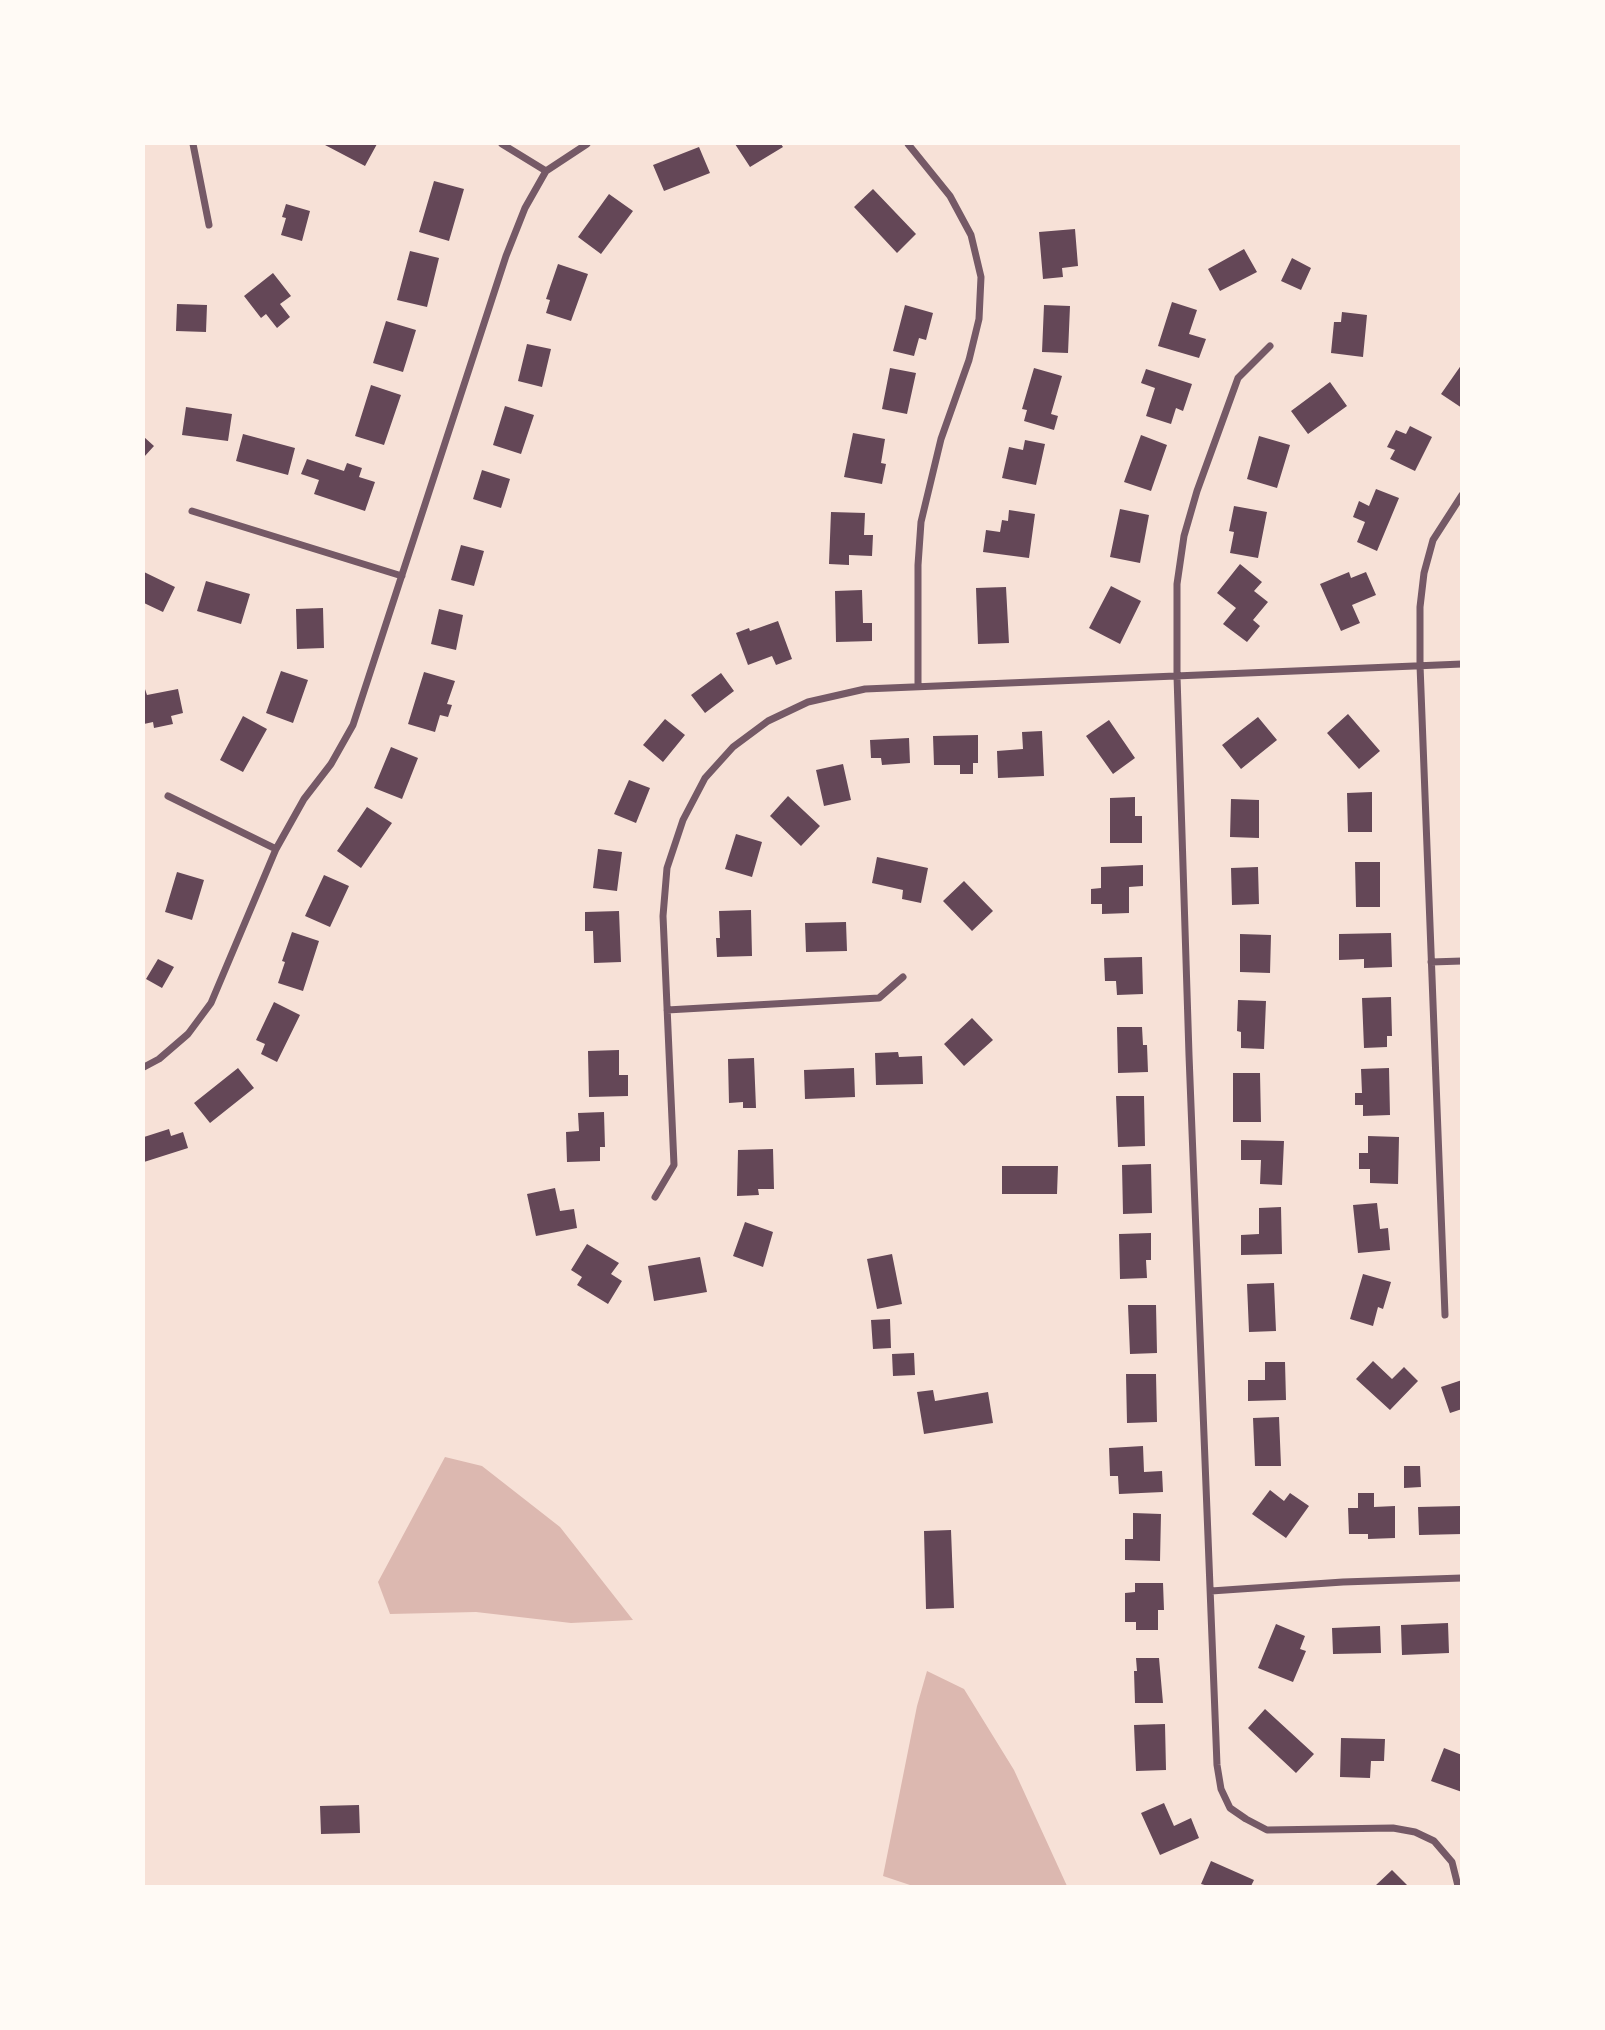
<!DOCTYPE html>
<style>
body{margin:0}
#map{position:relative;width:1605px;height:2030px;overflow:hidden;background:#f7e1d7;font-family:"Open Sans",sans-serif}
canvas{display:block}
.frame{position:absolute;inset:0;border:145px solid #fffaf5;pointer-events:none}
</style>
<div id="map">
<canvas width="1605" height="2030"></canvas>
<div class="frame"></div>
</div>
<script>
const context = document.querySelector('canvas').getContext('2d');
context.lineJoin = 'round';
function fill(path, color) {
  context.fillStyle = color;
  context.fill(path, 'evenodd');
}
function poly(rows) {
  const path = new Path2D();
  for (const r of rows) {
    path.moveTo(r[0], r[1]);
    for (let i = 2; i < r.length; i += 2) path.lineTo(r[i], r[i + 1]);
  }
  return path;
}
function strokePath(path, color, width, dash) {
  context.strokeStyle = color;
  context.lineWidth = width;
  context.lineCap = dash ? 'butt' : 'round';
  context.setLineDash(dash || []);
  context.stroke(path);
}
const water = poly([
 [445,1457,482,1466,560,1527,633,1620,571,1623,476,1612,390,1614,378,1582],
 [927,1671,964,1689,1014,1770,1067,1886,913,1886,883,1876,917,1706]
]);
const building = poly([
 [326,144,377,144,365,166,325,145],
 [735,144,781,144,783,147,750,167],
 [699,147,710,173,664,191,653,165],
 [434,181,464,189,449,241,419,232],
 [873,189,916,234,897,253,854,207],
 [609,194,633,211,601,254,578,237],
 [286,204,310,211,302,241,281,235,286,218,282,217],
 [1075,229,1078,266,1062,268,1063,277,1043,279,1039,232],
 [1244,249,1257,272,1220,291,1208,269],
 [410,251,439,258,427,307,397,300],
 [1292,258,1311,268,1301,290,1281,281],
 [558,264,588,274,571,321,546,313,550,300,546,299],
 [273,273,291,296,280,304,290,317,277,328,266,314,261,318,244,296],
 [1172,302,1197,310,1189,334,1206,339,1199,358,1158,346],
 [177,304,207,305,206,332,176,331],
 [905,305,933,313,926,340,919,338,914,356,893,351],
 [1044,305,1070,306,1068,353,1042,352],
 [1342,312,1367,315,1363,357,1331,353,1334,322,1341,322],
 [386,321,416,330,403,372,373,363],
 [527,344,551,349,542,387,518,381],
 [1462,364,1462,408,1441,394],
 [890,368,916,373,907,414,882,409],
 [1034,368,1062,376,1051,414,1058,416,1054,430,1024,421,1027,410,1022,409],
 [1146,369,1192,384,1183,411,1176,408,1171,424,1146,416,1155,388,1141,383],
 [1330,382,1347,406,1308,434,1291,411],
 [371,385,401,395,384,445,355,436],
 [505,406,534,415,521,454,493,445],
 [186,407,232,414,228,441,182,435],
 [1410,426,1432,437,1415,471,1390,459,1395,450,1387,447,1396,430,1406,434],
 [853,433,885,439,881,463,886,464,882,484,844,477],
 [243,434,295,448,288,475,236,461],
 [1141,435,1167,445,1151,491,1124,482],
 [1259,436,1290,445,1277,488,1247,479],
 [144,437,154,446,144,457],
 [1025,440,1045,444,1036,485,1002,478,1009,447,1023,450],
 [307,459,344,471,347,463,362,468,359,477,375,482,365,511,314,494,319,480,301,474],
 [482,470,510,479,501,508,473,499],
 [1376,489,1399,498,1377,551,1357,542,1365,522,1353,517,1359,501,1369,506],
 [1234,506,1267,512,1258,558,1230,553,1234,532,1229,531],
 [1120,509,1149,515,1140,563,1110,557],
 [1009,510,1035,514,1029,558,983,552,986,530,1000,532,1002,520,1008,521],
 [831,512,865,513,864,535,873,535,872,556,849,555,849,565,829,564],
 [461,545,484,551,474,586,451,580],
 [1240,564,1262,582,1254,591,1268,602,1253,620,1260,626,1247,642,1223,624,1236,608,1217,593],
 [144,572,175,587,163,612,144,603],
 [1349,572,1351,578,1366,572,1376,595,1352,605,1360,623,1341,631,1320,584],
 [206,581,250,594,241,624,197,611],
 [1111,586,1141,601,1120,644,1089,628],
 [1006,587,1009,643,978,644,976,588],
 [862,590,863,623,872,623,872,641,836,642,835,591],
 [323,608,324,648,297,649,296,609],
 [439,609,463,615,456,650,431,644],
 [778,621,792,659,776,665,772,656,748,665,736,633,749,628,750,631],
 [281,671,308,680,293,723,266,713],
 [424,672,455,681,447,704,452,705,448,717,440,715,435,732,408,724],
 [721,673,734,691,705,713,691,695],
 [144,686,147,695,178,689,183,713,171,716,173,724,154,728,153,722,144,724],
 [1348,714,1380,751,1359,769,1327,733],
 [243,716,267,729,243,772,220,760],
 [1258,717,1277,740,1241,769,1222,745],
 [665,719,685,735,663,762,643,745],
 [1109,720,1135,758,1113,774,1086,736],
 [1042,731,1044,776,998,778,997,751,1023,749,1022,732],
 [978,735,978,763,973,763,973,774,960,774,960,765,934,765,933,736],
 [909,738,910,763,882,765,881,758,871,758,870,740],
 [391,747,418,758,402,799,374,788],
 [843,764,851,800,824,806,816,770],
 [629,780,650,788,636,823,614,814],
 [1372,792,1372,832,1348,832,1347,793],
 [788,796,820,826,801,846,770,816],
 [1135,797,1135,816,1142,816,1142,843,1110,843,1110,798],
 [1231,799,1259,800,1259,838,1230,837],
 [367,807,392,823,361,868,337,851],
 [736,834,762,842,752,877,725,869],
 [598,849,622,852,617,891,593,888],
 [877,857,928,868,921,903,902,899,903,890,872,883],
 [1355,862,1380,862,1380,907,1356,907],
 [1143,865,1143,886,1129,887,1129,913,1102,914,1102,904,1091,904,1091,889,1101,888,1101,867],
 [1258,867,1259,904,1232,905,1231,868],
 [177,872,204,880,192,920,165,912],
 [324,875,349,886,330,927,305,916],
 [964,881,993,911,972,931,943,901],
 [751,910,752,956,717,957,716,938,720,938,719,911],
 [619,911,621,962,594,963,593,931,585,931,585,912],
 [846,922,847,951,806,952,805,923],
 [292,932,319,941,303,991,278,983,285,962,282,961],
 [1391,933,1392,967,1364,968,1364,959,1339,960,1339,934],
 [1240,934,1271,935,1270,973,1240,972],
 [1142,957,1143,994,1117,995,1116,981,1105,981,1104,958],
 [158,959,174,967,162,988,146,979],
 [1391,997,1392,1036,1387,1036,1387,1047,1364,1048,1362,998],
 [1238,1000,1266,1001,1264,1049,1241,1048,1241,1032,1237,1031],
 [274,1002,300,1015,277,1062,261,1054,265,1044,256,1040],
 [972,1018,993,1040,964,1066,944,1044],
 [1117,1027,1142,1027,1143,1045,1147,1045,1148,1072,1118,1073],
 [619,1050,619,1075,628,1075,628,1096,589,1097,588,1051],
 [898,1052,899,1057,922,1056,923,1084,876,1085,875,1053],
 [754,1058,756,1108,743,1108,743,1102,729,1103,728,1059],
 [238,1068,254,1088,210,1123,194,1103],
 [854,1068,855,1097,805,1099,804,1070],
 [1389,1068,1390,1115,1363,1116,1363,1105,1355,1105,1355,1093,1362,1093,1361,1069],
 [1233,1073,1260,1073,1261,1122,1233,1122],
 [1116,1096,1144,1096,1145,1146,1118,1147],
 [604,1112,605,1147,600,1147,600,1161,567,1162,566,1132,579,1131,578,1113],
 [169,1129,171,1136,183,1132,188,1148,144,1162,144,1137],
 [1368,1136,1399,1137,1398,1184,1370,1183,1370,1169,1359,1169,1359,1153,1368,1153],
 [1241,1140,1284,1141,1282,1185,1260,1184,1261,1160,1241,1160],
 [773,1149,774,1189,758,1189,759,1195,737,1196,738,1150],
 [1151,1164,1152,1213,1123,1214,1122,1165],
 [1002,1166,1058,1166,1057,1194,1002,1194],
 [555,1188,560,1211,574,1209,577,1228,536,1236,527,1194],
 [1377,1203,1380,1229,1388,1228,1390,1250,1358,1253,1353,1205],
 [1281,1207,1282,1254,1241,1255,1241,1235,1259,1234,1259,1208],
 [745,1222,773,1232,763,1267,733,1256],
 [1151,1233,1151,1260,1146,1260,1147,1278,1120,1279,1119,1234],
 [587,1244,619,1263,611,1274,622,1281,608,1304,577,1285,582,1277,571,1270],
 [892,1254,902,1304,877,1309,867,1259],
 [700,1257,707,1292,654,1301,648,1266],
 [1363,1274,1391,1282,1383,1309,1378,1307,1373,1326,1350,1319],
 [1274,1283,1276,1331,1249,1332,1247,1284],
 [1128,1305,1156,1305,1157,1353,1130,1354],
 [890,1319,891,1348,873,1349,871,1320],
 [914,1353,915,1375,893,1376,892,1354],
 [1373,1361,1392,1379,1404,1367,1418,1381,1390,1410,1356,1379],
 [1265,1362,1285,1362,1286,1400,1248,1401,1248,1380,1265,1380],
 [1126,1374,1156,1374,1157,1422,1127,1423],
 [1462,1380,1462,1409,1450,1413,1441,1387],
 [933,1390,935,1401,988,1392,993,1423,924,1434,917,1392],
 [1279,1417,1281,1466,1255,1466,1253,1418],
 [1143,1446,1144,1472,1162,1471,1163,1492,1119,1494,1118,1476,1110,1476,1109,1448],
 [1404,1466,1420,1466,1421,1487,1404,1488],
 [1270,1490,1284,1501,1290,1493,1309,1506,1286,1538,1252,1514],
 [1358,1493,1374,1493,1374,1507,1395,1506,1395,1538,1368,1539,1368,1534,1349,1534,1348,1508,1358,1508],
 [1462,1506,1462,1534,1419,1535,1418,1507],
 [1133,1513,1161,1514,1160,1561,1125,1560,1125,1539,1133,1539],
 [951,1530,954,1608,926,1609,924,1531],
 [1135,1583,1163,1583,1164,1610,1158,1610,1158,1630,1136,1630,1136,1622,1125,1622,1125,1593,1135,1592],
 [1448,1623,1449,1653,1402,1655,1401,1625],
 [1276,1624,1305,1636,1300,1649,1306,1651,1293,1682,1258,1668],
 [1380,1626,1381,1653,1333,1654,1332,1628],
 [1136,1658,1159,1658,1163,1703,1135,1703,1134,1671,1137,1671],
 [1265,1709,1314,1754,1296,1773,1248,1728],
 [1165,1724,1166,1770,1136,1771,1134,1725],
 [1341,1738,1385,1739,1384,1761,1371,1761,1370,1778,1340,1777],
 [1444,1748,1462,1755,1460,1768,1462,1769,1462,1792,1431,1781],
 [1164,1803,1174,1826,1191,1818,1199,1838,1160,1855,1141,1813],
 [359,1805,360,1833,321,1834,320,1806],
 [1211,1861,1254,1880,1251,1886,1208,1886,1201,1884],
 [1392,1870,1408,1886,1375,1886]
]);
const minor = poly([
 [193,144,209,225],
 [502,144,546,171],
 [908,144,950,196,971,235,981,277,979,319,969,360,941,439,921,522,918,565,918,686],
 [1270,346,1238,378,1197,491,1184,536,1177,584,1177,676,1189,1055,1217,1765,1221,1789,1230,1808,1246,1819,1267,1830,1393,1828,1415,1832,1434,1841,1452,1862,1458,1886],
 [192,511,402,576],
 [168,796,276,849],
 [1431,962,1462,961],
 [667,1010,879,998,903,977],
 [144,1067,159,1059,188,1034,211,1003,276,849,304,799,331,764,353,725,506,256,525,208,546,171,587,144],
 [655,1197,674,1165,663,916,667,868,683,820,705,778,733,747,768,721,808,702,865,689,1462,664],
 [1445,1315,1420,665,1420,607,1424,573,1433,540,1462,495],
 [1211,1591,1343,1582,1462,1578]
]);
fill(water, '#dcb8b0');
fill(building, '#644757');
strokePath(minor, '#755966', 7);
</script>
